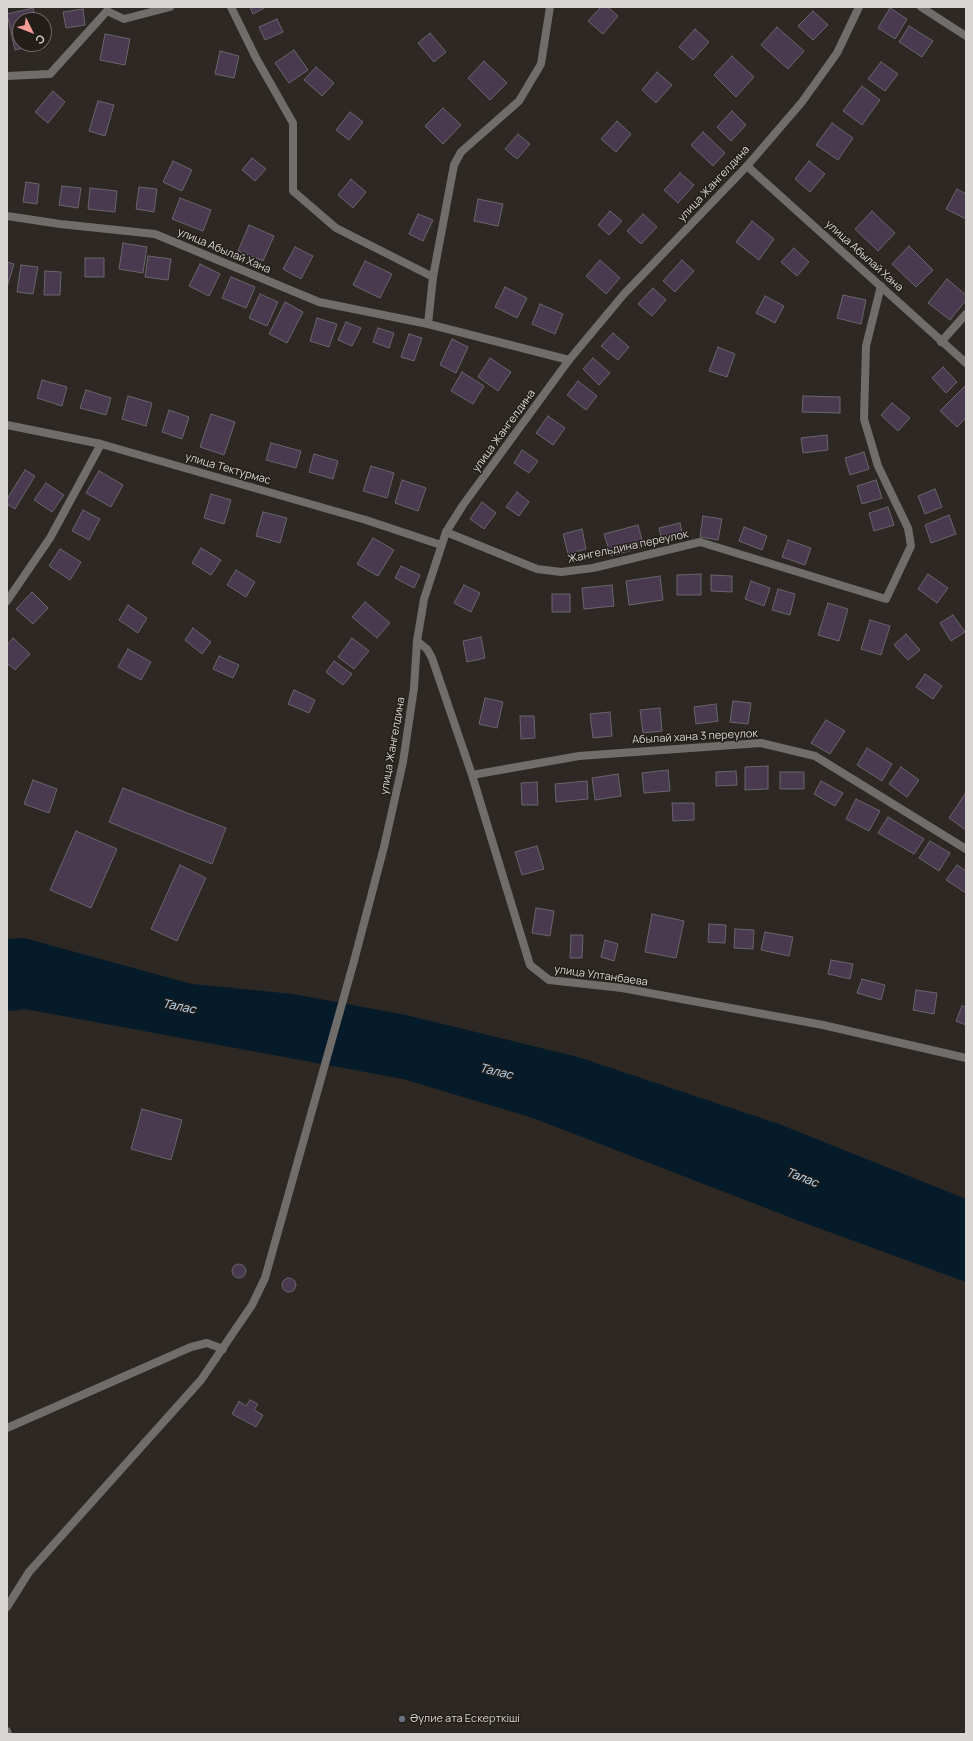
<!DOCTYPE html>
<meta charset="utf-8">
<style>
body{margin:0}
#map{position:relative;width:973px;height:1741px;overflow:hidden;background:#2d2823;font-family:Manrope,sans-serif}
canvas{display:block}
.frame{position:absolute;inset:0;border:8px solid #d9d5d2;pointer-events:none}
.north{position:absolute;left:12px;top:12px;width:40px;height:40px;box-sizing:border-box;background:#231e19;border:1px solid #6c6763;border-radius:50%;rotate:133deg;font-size:11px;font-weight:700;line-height:16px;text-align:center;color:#d9d5d2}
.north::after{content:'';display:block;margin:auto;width:14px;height:18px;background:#f59c96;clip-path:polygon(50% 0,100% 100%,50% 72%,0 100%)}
</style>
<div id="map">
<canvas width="973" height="1741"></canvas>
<div class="frame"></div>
<div class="north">С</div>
</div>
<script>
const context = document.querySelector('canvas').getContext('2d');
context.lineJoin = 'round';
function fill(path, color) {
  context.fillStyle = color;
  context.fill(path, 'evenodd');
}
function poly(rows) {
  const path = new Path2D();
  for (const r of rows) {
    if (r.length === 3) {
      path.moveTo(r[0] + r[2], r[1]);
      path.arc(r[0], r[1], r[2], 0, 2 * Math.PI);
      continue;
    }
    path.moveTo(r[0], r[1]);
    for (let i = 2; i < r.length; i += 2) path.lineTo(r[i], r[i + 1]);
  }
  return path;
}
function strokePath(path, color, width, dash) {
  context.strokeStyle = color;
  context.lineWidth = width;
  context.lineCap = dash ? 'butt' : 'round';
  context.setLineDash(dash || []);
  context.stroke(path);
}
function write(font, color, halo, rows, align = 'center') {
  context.font = font + ' Manrope,sans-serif';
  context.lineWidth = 3;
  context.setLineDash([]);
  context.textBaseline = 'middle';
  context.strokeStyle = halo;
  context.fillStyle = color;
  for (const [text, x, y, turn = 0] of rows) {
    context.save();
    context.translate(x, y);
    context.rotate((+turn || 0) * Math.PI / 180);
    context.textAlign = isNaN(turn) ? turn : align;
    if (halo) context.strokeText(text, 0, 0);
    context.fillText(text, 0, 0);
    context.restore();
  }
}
const water = poly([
 [24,938,192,984,293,994,406,1015,578,1057,779,1124,966,1199,966,1282,802,1222,533,1118,403,1079,25,1009,7,1011,7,939]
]);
const building = poly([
 [250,7,266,7,253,14,250,7],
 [601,7,608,7,618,16,603,34,588,21,601,7],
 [33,8,36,20,20,20,20,44,40,44,15,50,7,14,33,8],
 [890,8,907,19,895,39,878,28,890,8],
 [83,9,85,25,66,28,63,12,83,9],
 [813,11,828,25,813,40,798,26,813,11],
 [277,19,283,32,265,40,259,27,277,19],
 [909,26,933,41,922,57,899,42,909,26],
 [777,27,804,51,788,69,761,45,777,27],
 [695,29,709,42,693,60,679,47,695,29],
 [430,33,446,52,434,62,418,43,430,33],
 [105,34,130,39,125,65,100,60,105,34],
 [294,50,308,70,289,83,275,63,294,50],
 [220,51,239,56,234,78,215,74,220,51],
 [732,56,754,77,736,97,714,75,732,56],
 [484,61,507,83,490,100,468,78,484,61],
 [881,62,898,74,885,91,868,79,881,62],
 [316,67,334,83,322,96,304,80,316,67],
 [657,72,672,85,656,103,642,90,657,72],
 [862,86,880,100,862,125,843,111,862,86],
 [53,91,65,102,48,123,35,112,53,91],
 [98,101,114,105,105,136,89,131,98,101],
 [443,108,461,125,443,144,425,126,443,108],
 [732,111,746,125,731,141,717,127,732,111],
 [350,112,363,122,349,140,336,130,350,112],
 [617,121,631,134,616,152,601,139,617,121],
 [832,123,853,138,838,160,816,145,832,123],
 [703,132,725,153,713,166,691,145,703,132],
 [518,134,530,144,517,159,505,149,518,134],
 [252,158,266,169,255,181,242,170,252,158],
 [173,161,192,170,182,191,163,182,173,161],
 [809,161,825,174,810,192,795,179,809,161],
 [680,173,694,185,678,203,664,190,680,173],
 [351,179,366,192,353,208,338,195,351,179],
 [26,182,39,184,37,204,23,202,26,182],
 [62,186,81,188,78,208,59,205,62,186],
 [139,187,157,189,154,212,136,209,139,187],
 [90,188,117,191,115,212,88,209,90,188],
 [957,189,966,194,966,219,946,209,957,189],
 [180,198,211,210,203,231,172,219,180,198],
 [478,199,503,204,498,226,474,221,478,199],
 [610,211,622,221,609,235,598,225,610,211],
 [872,211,895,233,878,251,855,229,872,211],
 [418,214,433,220,423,241,409,234,418,214],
 [643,214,657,227,641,244,627,231,643,214],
 [752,221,774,239,759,260,736,242,752,221],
 [249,225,274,236,263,261,238,251,249,225],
 [123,243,147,247,143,273,119,269,123,243],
 [909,246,933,270,916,287,892,264,909,246],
 [295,247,313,256,301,279,283,269,295,247],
 [794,248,809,262,797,276,781,262,794,248],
 [148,256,171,259,168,280,145,277,148,256],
 [85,258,104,258,104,277,85,277,85,258],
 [600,260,620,278,606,294,586,276,600,260],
 [682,260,694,271,675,292,663,281,682,260],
 [365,261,392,274,380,298,353,285,365,261],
 [7,262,14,264,7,287,7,262],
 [200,264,220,274,209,296,189,286,200,264],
 [21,265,38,267,33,294,17,292,21,265],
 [45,271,61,272,60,295,44,295,45,271],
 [231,277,255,287,246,308,222,298,231,277],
 [947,279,966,295,966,300,950,320,928,303,947,279],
 [505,287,527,298,517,318,495,307,505,287],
 [653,288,666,300,652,316,638,304,653,288],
 [260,294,278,302,267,326,249,318,260,294],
 [843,295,866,300,861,324,837,318,843,295],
 [765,296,784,306,775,323,756,313,765,296],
 [285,302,303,312,287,343,269,334,285,302],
 [540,304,563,314,555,334,532,324,540,304],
 [317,318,337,324,329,347,310,341,317,318],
 [346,322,361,328,352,346,338,340,346,322],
 [378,328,394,333,389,348,373,342,378,328],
 [613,333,629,347,618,360,601,346,613,333],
 [409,334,422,338,414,361,401,357,409,334],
 [452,339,468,347,456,373,440,365,452,339],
 [718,347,735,354,727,377,709,371,718,347],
 [490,358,511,372,498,391,478,377,490,358],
 [593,358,610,373,599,385,583,369,593,358],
 [943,367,957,382,946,393,932,378,943,367],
 [462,372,484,386,473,404,451,391,462,372],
 [42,380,67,387,62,406,37,398,42,380],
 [578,381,597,396,586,410,567,395,578,381],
 [966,385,966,418,957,427,940,411,966,385],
 [86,390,111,398,106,415,80,408,86,390],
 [128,396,152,403,146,426,122,419,128,396],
 [803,396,840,397,840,413,802,412,803,396],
 [892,403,910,418,898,431,881,415,892,403],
 [169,410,189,417,182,439,162,432,169,410],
 [211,414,235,422,224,455,200,447,211,414],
 [548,416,565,428,553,445,536,433,548,416],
 [827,435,828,450,803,453,801,438,827,435],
 [271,443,301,451,296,468,266,460,271,443],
 [522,450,538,461,529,473,514,463,522,450],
 [864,452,869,469,850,475,845,458,864,452],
 [314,454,338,461,333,479,309,472,314,454],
 [371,466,394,473,387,498,363,491,371,466],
 [25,470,35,476,15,509,7,504,7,499,25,470],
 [99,471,123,485,111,507,86,493,99,471],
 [402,480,426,488,418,511,395,503,402,480],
 [876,480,882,498,862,504,857,486,876,480],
 [46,483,64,495,52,512,34,500,46,483],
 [935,489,942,507,925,514,918,496,935,489],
 [517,492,529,502,519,516,506,507,517,492],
 [211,494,231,500,224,524,204,518,211,494],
 [482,502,496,513,484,529,470,519,482,502],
 [888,507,894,525,874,531,869,513,888,507],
 [83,510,100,519,89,540,72,531,83,510],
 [263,512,287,518,280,543,256,536,263,512],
 [949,515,956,534,931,543,925,525,949,515],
 [703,516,722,519,718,540,700,537,703,516],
 [680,523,683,537,662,542,659,528,680,523],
 [638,525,644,547,611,556,604,534,638,525],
 [744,527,767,536,762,550,739,541,744,527],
 [582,529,586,549,568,554,563,534,582,529],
 [373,538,394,550,378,576,357,564,373,538],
 [788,540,811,548,805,565,782,557,788,540],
 [201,548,221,560,211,575,192,563,201,548],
 [60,549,81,562,70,580,49,566,60,549],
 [401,566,420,575,414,588,395,578,401,566],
 [236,570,255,582,246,597,227,585,236,570],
 [701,574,701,595,677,595,677,575,701,574],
 [928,574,948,588,937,603,918,589,928,574],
 [711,575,732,576,732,592,711,591,711,575],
 [660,576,663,600,629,605,626,581,660,576],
 [751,581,770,588,764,606,745,599,751,581],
 [464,585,480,593,471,612,454,603,464,585],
 [612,585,614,606,584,609,582,588,612,585],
 [778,589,795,594,790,615,772,610,778,589],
 [32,592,48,608,33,624,16,609,32,592],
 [552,594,570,594,570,612,552,612,552,594],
 [365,602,390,623,377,638,352,617,365,602],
 [828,603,848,609,839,641,818,635,828,603],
 [128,605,147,618,138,633,119,620,128,605],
 [953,615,965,632,951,641,940,623,953,615],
 [870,620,890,626,881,655,861,649,870,620],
 [193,628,211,642,202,654,185,640,193,628],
 [906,634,920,650,908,660,894,645,906,634],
 [481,637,485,658,467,662,463,641,481,637],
 [13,638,30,654,15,670,7,663,7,645,13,638],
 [352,638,369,651,354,669,338,657,352,638],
 [128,649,151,662,141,680,118,667,128,649],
 [219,656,239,665,233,678,213,669,219,656],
 [334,661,352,674,343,685,326,672,334,661],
 [925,674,942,686,933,699,916,687,925,674],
 [294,690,315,700,309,713,288,704,294,690],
 [485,698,503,702,497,728,479,724,485,698],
 [733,701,751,703,748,724,730,722,733,701],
 [716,704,718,721,696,724,694,707,716,704],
 [660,708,662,731,643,733,640,710,660,708],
 [610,712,612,736,593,738,590,714,610,712],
 [520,716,534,716,535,738,521,739,520,716],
 [826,720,845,731,830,754,811,743,826,720],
 [867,748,892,764,882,781,857,765,867,748],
 [768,766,768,789,745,790,745,767,768,766],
 [901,767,919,780,907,797,889,784,901,767],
 [668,770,670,791,644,793,642,773,668,770],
 [736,771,737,785,716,786,716,772,736,771],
 [780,772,804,772,804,789,780,789,780,772],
 [618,774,621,796,595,800,592,778,618,774],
 [33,780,57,789,49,813,24,804,33,780],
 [587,781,588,799,556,802,555,784,587,781],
 [821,781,843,793,835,806,814,794,821,781],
 [537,782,538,805,522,805,521,783,537,782],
 [123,788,226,828,212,864,109,822,123,788],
 [965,794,966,795,966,830,949,818,965,794],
 [856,799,880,811,869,831,846,819,856,799],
 [672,803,694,803,694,820,673,821,672,803],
 [888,817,924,839,914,854,878,833,888,817],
 [76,831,117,849,91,908,50,890,76,831],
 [930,841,950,853,939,871,919,858,930,841],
 [537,846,544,869,522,875,515,852,537,846],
 [180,865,206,878,177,941,151,929,180,865],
 [957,865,966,871,966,893,946,880,957,865],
 [536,908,554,911,550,936,532,933,536,908],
 [652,914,684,921,676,958,645,952,652,914],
 [709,924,726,925,725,943,708,942,709,924],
 [735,929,754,930,753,949,734,948,735,929],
 [765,932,793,937,789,956,761,950,765,932],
 [571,935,583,935,582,958,570,958,571,935],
 [605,940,618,944,614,961,601,957,605,940],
 [831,960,853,964,850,979,828,974,831,960],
 [862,979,885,985,881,1000,857,993,862,979],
 [916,990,937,993,934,1014,913,1010,916,990],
 [962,1006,966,1007,966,1025,956,1021,962,1006],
 [142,1109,182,1120,171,1160,131,1149,142,1109],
 [239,1271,7],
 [289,1285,7],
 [250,1400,258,1404,254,1410,263,1415,256,1427,232,1414,239,1401,246,1406,250,1400]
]);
const minor = poly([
 [231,7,256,58,293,123,293,191,336,228,433,277,428,324],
 [921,7,966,36],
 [7,76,50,74,107,11,124,19,170,7],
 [747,166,966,363],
 [7,216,60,224,155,234,319,302,428,324,569,360],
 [433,277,454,165,461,152,519,101,541,64,550,7],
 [941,342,966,314],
 [7,425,101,444,366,520,441,545],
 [446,532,537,569,561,572,593,568,700,542,886,599,911,546,908,528,878,466,864,419,866,346,881,286],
 [7,601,50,538,101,444],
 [417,641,427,649,432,658,472,775,530,965,549,980,622,988,823,1025,966,1058],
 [472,775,579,756,761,743,815,756,966,849],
 [7,1428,191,1347,207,1343,223,1349]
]);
const tertiary = poly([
 [7,1607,29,1572,201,1380,252,1305,265,1278,354,961,384,847,403,762,414,688,417,641,424,599,446,532,463,505,569,360,624,294,747,166,802,102,837,53,859,7],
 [7,1731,8,1734]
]);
const markers = [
 [402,1719,4,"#6b7280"]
];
const streetNames = [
 ["улица Жангелдина",714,184,-47],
 ["улица Абылай Хана",224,251,23],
 ["улица Абылай Хана",864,256,42],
 ["улица Жангелдина",504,431,-54],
 ["улица Тектурмас",228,469,16],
 ["Жангельдина переулок",628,547,-12],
 ["Абылай хана 3 переулок",695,737,-3],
 ["улица Жангелдина",393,746,-80],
 ["улица Ултанбаева",601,976,8]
];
const poiNames = [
 ["Әулие ата Ескерткіші",410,1719]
];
const waterNames = [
 ["Талас",179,1007,11],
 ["Талас",496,1072,13],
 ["Талас",802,1178,21]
];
fill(water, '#051b29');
fill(building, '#493a4f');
strokePath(building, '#6a656c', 1);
strokePath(minor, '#706e6b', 8);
strokePath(tertiary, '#706e6b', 8);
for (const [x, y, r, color] of markers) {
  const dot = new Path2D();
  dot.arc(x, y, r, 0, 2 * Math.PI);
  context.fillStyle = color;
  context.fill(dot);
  strokePath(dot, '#231e19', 1.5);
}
write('11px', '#d9d5d2', '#231e19', streetNames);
write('11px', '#d9d5d2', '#231e19', poiNames, 'left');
write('italic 12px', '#bae0fd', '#231e19', waterNames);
</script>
